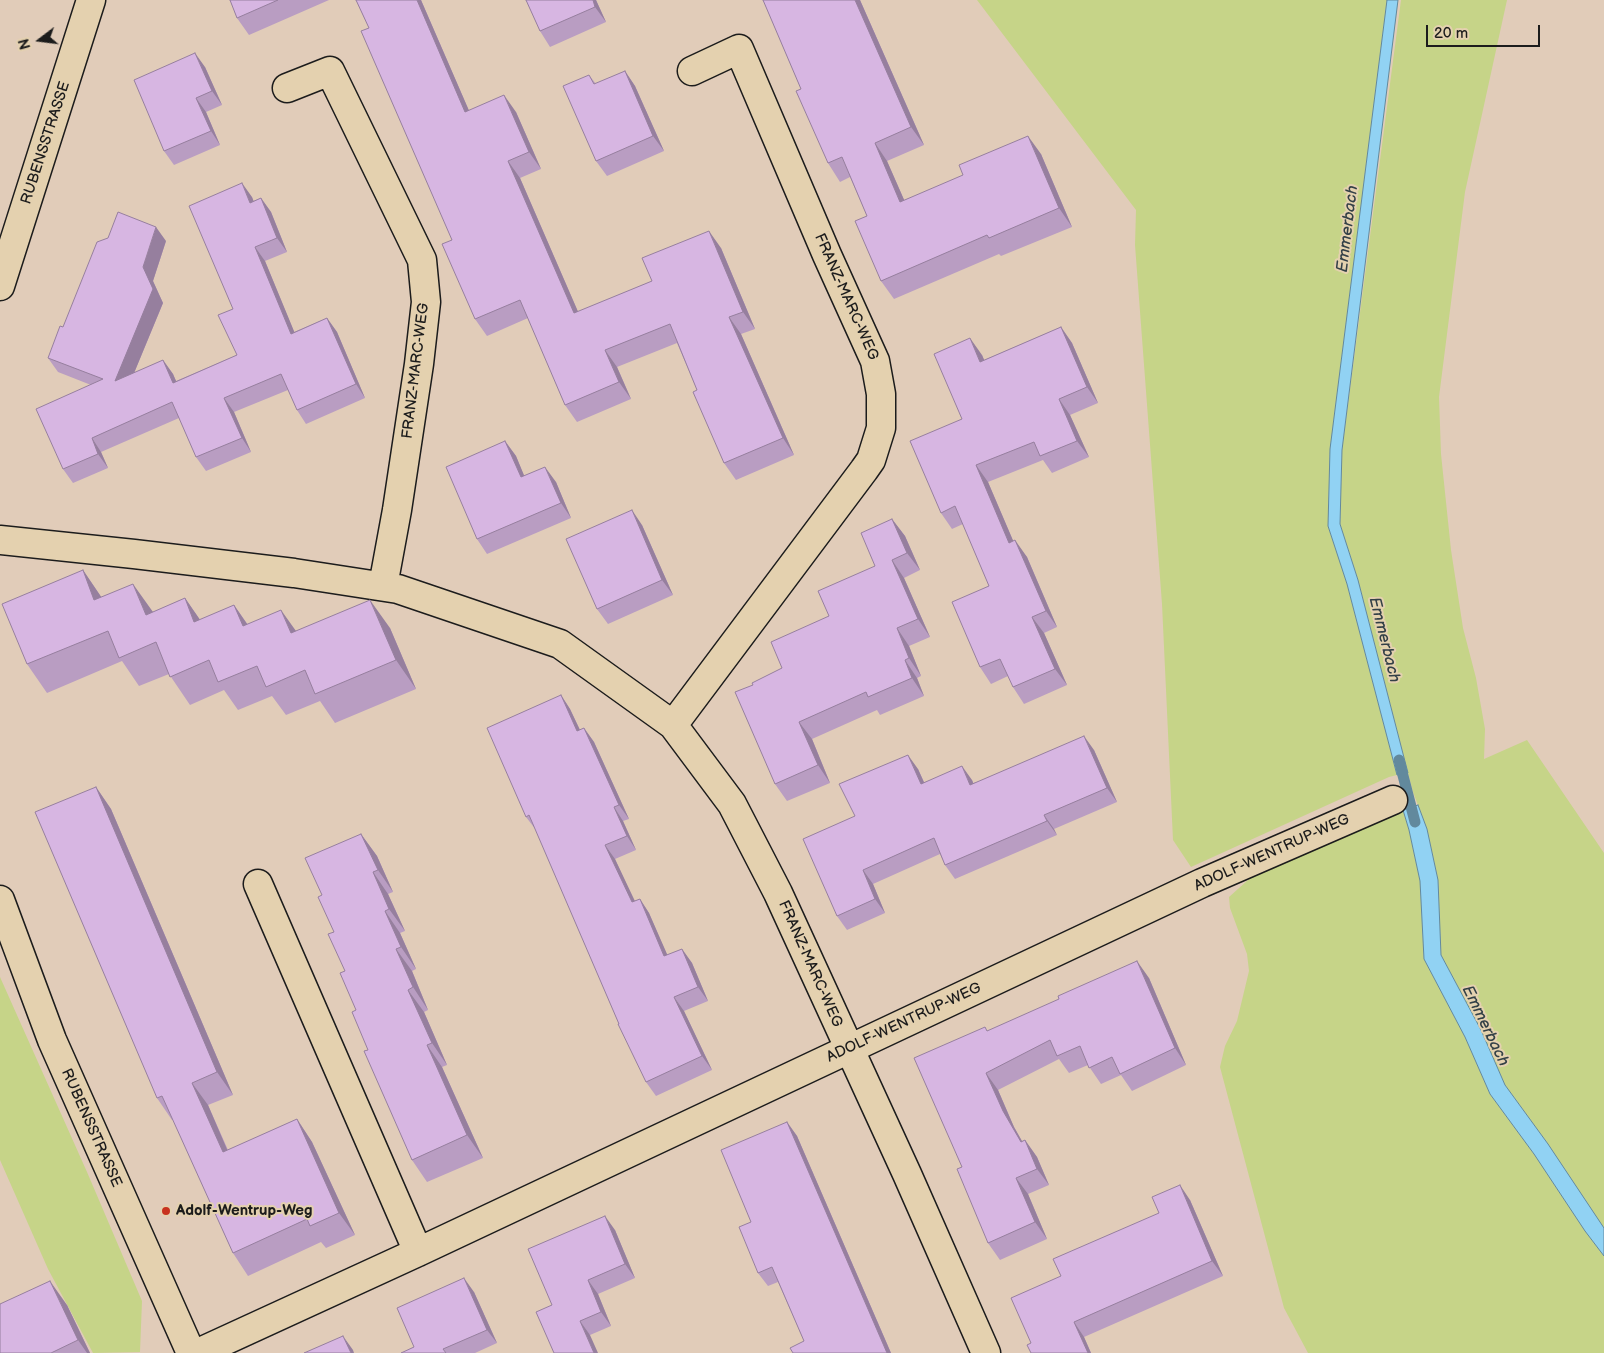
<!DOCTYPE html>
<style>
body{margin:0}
#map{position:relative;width:1604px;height:1353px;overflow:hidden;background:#e1ccb9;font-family:"Balsamiq Sans",sans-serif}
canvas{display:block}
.north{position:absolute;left:15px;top:15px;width:50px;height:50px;-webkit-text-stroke:4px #e4d1af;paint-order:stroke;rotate:255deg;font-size:14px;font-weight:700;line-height:20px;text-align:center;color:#1c1c1c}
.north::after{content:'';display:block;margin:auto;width:18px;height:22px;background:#1c1c1c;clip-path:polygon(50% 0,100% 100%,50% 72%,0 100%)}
.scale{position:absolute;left:1426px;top:25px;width:114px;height:22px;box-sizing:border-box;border:2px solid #1c1c1c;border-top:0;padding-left:6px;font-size:15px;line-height:18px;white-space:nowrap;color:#1c1c1c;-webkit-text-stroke:4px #e4d1af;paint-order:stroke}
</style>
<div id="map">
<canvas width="1604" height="1353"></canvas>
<div class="north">N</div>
<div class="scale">20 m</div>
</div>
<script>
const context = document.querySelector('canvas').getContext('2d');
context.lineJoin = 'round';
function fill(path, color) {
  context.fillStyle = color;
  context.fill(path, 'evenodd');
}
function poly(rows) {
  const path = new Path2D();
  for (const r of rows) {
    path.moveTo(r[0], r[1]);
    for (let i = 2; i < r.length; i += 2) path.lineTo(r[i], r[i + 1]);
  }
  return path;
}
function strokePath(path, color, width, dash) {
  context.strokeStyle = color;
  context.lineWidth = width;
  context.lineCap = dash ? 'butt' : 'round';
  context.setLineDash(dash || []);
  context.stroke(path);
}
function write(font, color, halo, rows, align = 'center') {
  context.font = font + ' "Balsamiq Sans",sans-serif';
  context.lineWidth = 4;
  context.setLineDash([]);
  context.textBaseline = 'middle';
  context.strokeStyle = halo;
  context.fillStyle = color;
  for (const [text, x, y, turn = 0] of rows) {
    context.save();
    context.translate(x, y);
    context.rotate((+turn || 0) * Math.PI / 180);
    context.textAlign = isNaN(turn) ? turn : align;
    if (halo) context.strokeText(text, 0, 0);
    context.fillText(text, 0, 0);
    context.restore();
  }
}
const green = poly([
 [977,0,1387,0,1330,449,1328,526,1347,584,1397,775,1389,777,1191,867,1173,840,1162,604,1135,245,1136,210],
 [1401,0,1507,0,1465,192,1439,397,1441,454,1451,550,1463,628,1476,678,1485,729,1484,759,1527,740,1604,853,1604,1228,1548,1144,1505,1085,1481,1030,1441,955,1438,880,1427,829,1413,792,1358,580,1340,524,1342,450],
 [1403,810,1409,830,1420,881,1424,959,1465,1037,1490,1094,1534,1154,1585,1231,1604,1256,1604,1353,1308,1353,1284,1308,1220,1067,1225,1046,1237,1021,1249,971,1247,954,1230,908,1229,897,1248,880,1271,865],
 [0,977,87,1172,142,1301,140,1352,93,1353,48,1269,0,1160]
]);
const water = poly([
 [1387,0,1398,0,1342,450,1340,524,1358,580,1408,773,1397,775,1347,584,1328,526,1330,449,1387,0],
 [1418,805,1427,829,1438,880,1441,955,1481,1030,1505,1085,1548,1144,1604,1228,1604,1256,1585,1231,1534,1154,1490,1094,1465,1037,1424,959,1420,881,1409,830,1403,810,1418,805]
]);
const stream = poly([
 [1399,760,1415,822]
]);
const street = poly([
 [287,88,330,71,422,260,426,302,419,364,397,510,383,586],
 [0,286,91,0],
 [0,540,134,554,294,573,398,589,560,644,673,725,732,804,778,893,907,1174,986,1353],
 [673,725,864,470,871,460,881,428,881,394,875,361,827,255,739,49,692,71],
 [258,884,418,1252],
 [0,900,52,1040,191,1353],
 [198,1353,418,1252,1202,883,1393,800]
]);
const wall = poly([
 [230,0,329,0,249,35,237,18],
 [356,0,421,0,469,111,516,112,541,169,520,178,578,312,652,281,721,248,755,329,741,334,794,455,736,480,724,463,697,390,677,343,617,367,631,399,577,422,565,405,528,318,487,336,475,319,452,240,369,28],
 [526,0,596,0,606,22,550,47,540,31],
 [763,0,860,0,924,145,887,161,904,200,1041,154,1072,227,1001,256,999,254,894,299,881,281,867,216,850,177,840,182,828,163,801,89],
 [205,67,222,105,206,112,220,145,174,165,164,151],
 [625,71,635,86,664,151,607,176,596,161,589,75,596,84],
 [252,197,253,201,261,198,271,212,287,252,265,261,294,332,327,318,337,332,365,398,306,424,297,410,288,390,234,412,251,452,206,471,196,457,179,418,101,452,108,468,73,483,63,469,91,385,58,372,48,358,166,241,153,281,163,303,134,373,163,360,173,374,176,381,237,355,233,309],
 [1061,327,1072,343,1098,403,1070,415,1089,457,1052,473,1043,460,988,482,1013,541,1027,557,1057,627,1044,633,1067,685,1024,704,1013,687,1008,676,991,684,980,667,989,586,963,524,952,529,941,513,962,419,982,355,984,360],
 [505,441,516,456,524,476,556,482,571,518,487,554,477,539],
 [892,519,905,536,920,570,904,578,930,637,909,646,921,676,917,678,924,696,880,715,877,710,812,739,830,783,787,801,775,784,753,685,782,668,875,566],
 [642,525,673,595,608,624,597,609],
 [83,570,101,597,153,612,185,598,200,620,234,605,248,625,296,631,390,628,416,689,335,723,320,701,286,715,272,696,238,710,224,690,190,705,169,674,139,686,122,661,47,693,27,664],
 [561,695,570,709,580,730,584,728,594,742,629,819,623,821,636,850,615,859,634,901,640,899,649,913,667,955,682,949,692,963,708,1001,684,1011,712,1070,656,1096,646,1082,619,1024,536,830,526,817],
 [1094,750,1117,802,1054,829,1057,835,955,879,945,865,940,854,873,884,885,913,847,930,837,916,855,816,918,769,924,782,972,780,973,783],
 [96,787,111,809,233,1095,208,1105,228,1150,297,1119,312,1142,355,1235,326,1248,321,1242,248,1276,233,1253,173,1120,172,1120,157,1098],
 [361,834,377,856,393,892,388,894,405,931,400,933,416,969,412,971,428,1010,424,1012,447,1065,442,1067,483,1158,427,1182,412,1160,368,1050,334,932,322,895],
 [1149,978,1186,1065,1132,1091,1121,1075,1101,1084,1088,1065,1069,1073,1059,1059,998,1090,1014,1127,1022,1141,1025,1140,1037,1157,1049,1185,1028,1194,1047,1239,1000,1260,988,1243,962,1167,985,1027,987,1031],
 [787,1122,797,1136,891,1353,793,1353,804,1341,778,1282,768,1286,758,1273,751,1222],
 [1190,1200,1223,1276,1084,1337,1091,1353,1031,1353,1031,1343,1061,1276],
 [615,1230,635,1278,598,1294,611,1326,590,1335,552,1305],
 [474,1292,497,1343,475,1353,401,1353,414,1347],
 [67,1305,90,1353,0,1353]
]);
const shadedWall = poly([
 [417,0,421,0,477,129,465,112],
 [593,0,596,0,606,22,595,7],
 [855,0,860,0,924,145,911,127],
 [195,53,205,67,222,105,212,91],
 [625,71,635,86,664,151,653,136],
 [504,95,516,112,541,169,529,152],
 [196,98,206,112,220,145,211,131],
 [1028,136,1041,154,1072,227,1059,208],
 [875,143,887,161,913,220,900,202],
 [508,161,520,178,586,330,574,313],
 [242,183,252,197,260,217,250,203],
 [261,198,271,212,287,252,277,238],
 [156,227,166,241,153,281,163,303,125,395,115,381,143,267],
 [709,231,721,248,755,329,743,312],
 [255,247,265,261,301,348,291,334],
 [729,317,741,334,794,455,783,438],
 [327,318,337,332,365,398,356,384],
 [1061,327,1072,343,1098,403,1087,387],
 [970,338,982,355,992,378,980,362],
 [605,350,617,367,631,399,619,382],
 [163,360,173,374,183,397,173,383],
 [224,398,234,412,251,452,242,438],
 [1059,399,1070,415,1089,457,1077,441],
 [92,438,101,452,108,468,98,454],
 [505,441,516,456,531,492,521,477],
 [976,465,988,482,1021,559,1009,543],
 [545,467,556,482,571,518,561,503],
 [632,510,642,525,673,595,662,580],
 [892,519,905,536,920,570,907,553],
 [1015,540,1027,557,1057,627,1046,611],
 [892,560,904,578,930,637,918,619],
 [83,570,102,598,94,600],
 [133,584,153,612,146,615],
 [185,598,205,627,194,622],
 [370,600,390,628,416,689,396,660],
 [234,605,254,634,243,626],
 [281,610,301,638,291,633],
 [1032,617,1044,633,1067,685,1055,669],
 [897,628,909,646,921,676,909,658],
 [905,660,917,678,924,696,912,678],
 [561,695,570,709,587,745,577,731],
 [799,722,812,739,830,783,818,765],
 [584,728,594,742,629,819,619,805],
 [1084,736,1094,750,1117,802,1107,788],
 [908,755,918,769,931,798,921,784],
 [962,766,972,780,980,799,970,785],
 [96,787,111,809,233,1095,217,1072],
 [614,807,623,821,636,850,627,836],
 [1044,815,1054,829,1057,835,1047,821],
 [361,834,377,856,393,892,378,870],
 [605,845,615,859,642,916,632,902],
 [863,870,873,884,885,913,875,899],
 [373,872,388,894,405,931,389,909],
 [640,899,649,913,674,970,664,956],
 [385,911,400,933,416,969,401,947],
 [396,949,412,971,428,1010,413,987],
 [682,949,692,963,708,1001,698,987],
 [1137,961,1149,978,1186,1065,1175,1048],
 [408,990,424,1012,447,1065,432,1043],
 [674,997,684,1011,712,1070,702,1056],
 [427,1045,442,1067,483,1158,467,1135],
 [986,1073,998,1090,1014,1127,1032,1159,1021,1142,1003,1111],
 [192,1083,208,1105,238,1175,223,1152],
 [297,1119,312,1142,355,1235,339,1213],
 [787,1122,797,1136,891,1353,887,1353],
 [1025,1140,1037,1157,1049,1185,1037,1169],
 [1016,1178,1028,1194,1047,1239,1035,1222],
 [1180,1185,1190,1200,1223,1276,1212,1261],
 [605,1216,615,1230,635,1278,625,1264],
 [464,1278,474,1292,497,1343,487,1330],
 [588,1280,598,1294,611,1326,601,1312],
 [50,1281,67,1305,90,1353,87,1353,78,1340],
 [580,1321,590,1335,598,1353,594,1353],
 [1074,1322,1084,1337,1091,1353,1088,1353],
 [343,1336,353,1350,354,1353,351,1353]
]);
const building = poly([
 [230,0,278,0,237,18,230,0],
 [356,0,417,0,465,112,504,95,529,152,508,161,574,313,652,281,642,258,709,231,743,312,729,317,783,438,724,463,693,392,697,390,670,324,605,350,619,382,565,405,520,300,475,319,442,244,452,240,361,31,369,28,356,0],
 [526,0,593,0,595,7,540,31,526,0],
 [763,0,855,0,911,127,875,143,900,202,963,175,959,165,1028,136,1059,208,989,238,987,235,881,281,855,221,867,216,842,157,828,163,796,91,801,89,763,0],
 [195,53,212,91,196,98,211,131,164,151,134,80,195,53],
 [625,71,653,136,596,161,563,86,589,75,594,84,625,71],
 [242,183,250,203,261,198,277,238,255,247,291,334,327,318,356,384,297,410,281,374,224,398,242,438,196,457,172,402,92,438,98,454,63,469,36,409,103,379,48,358,60,326,63,327,97,242,108,238,118,212,156,227,143,267,153,289,115,381,163,360,173,383,237,355,218,315,233,309,189,206,242,183],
 [1061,327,1087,387,1059,399,1077,441,1040,456,1034,442,976,465,1009,543,1015,540,1046,611,1032,617,1055,669,1013,687,1000,659,980,667,952,602,989,586,955,506,941,513,910,441,962,419,934,354,970,338,980,362,1061,327],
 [505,441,521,477,545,467,561,503,477,539,446,467,505,441],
 [632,510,662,580,597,609,566,539,632,510],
 [892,519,907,553,892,560,918,619,897,628,909,658,905,660,912,678,868,697,866,692,799,722,818,765,775,784,735,692,753,685,752,683,782,668,771,642,829,616,818,591,875,566,861,533,892,519],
 [83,570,94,600,133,584,146,615,185,598,194,622,234,605,243,626,281,610,291,633,370,600,396,660,315,694,305,670,266,687,257,666,218,682,209,660,170,677,156,642,119,658,108,631,27,664,2,604,83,570],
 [561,695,577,731,584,728,619,805,614,807,627,836,605,845,632,902,640,899,664,956,682,949,698,987,674,997,702,1056,646,1082,618,1024,619,1024,529,815,526,817,487,728,561,695],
 [1084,736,1107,788,1044,815,1047,821,945,865,934,838,863,870,875,899,837,916,803,839,855,816,839,784,908,755,921,784,962,766,970,785,1084,736],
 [96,787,217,1072,192,1083,223,1152,297,1119,339,1213,310,1226,307,1219,233,1253,162,1096,157,1098,35,812,96,787],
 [361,834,378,870,373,872,389,909,385,911,401,947,396,949,413,987,408,990,432,1043,427,1045,467,1135,412,1160,364,1051,368,1050,352,1012,356,1010,340,973,345,971,328,934,334,932,318,897,322,895,305,858,361,834],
 [1137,961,1175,1048,1120,1074,1112,1057,1089,1068,1080,1046,1057,1056,1050,1040,986,1073,1003,1111,1021,1142,1025,1140,1037,1169,1016,1178,1035,1222,988,1243,957,1169,962,1167,914,1058,985,1027,987,1031,1059,999,1058,996,1137,961],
 [787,1122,887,1353,793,1353,790,1348,804,1341,772,1267,758,1273,739,1227,751,1222,721,1150,787,1122],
 [1180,1185,1212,1261,1074,1322,1088,1353,1031,1353,1027,1345,1031,1343,1011,1298,1061,1276,1053,1259,1159,1213,1152,1197,1180,1185],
 [605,1216,625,1264,588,1280,601,1312,580,1321,594,1353,554,1353,536,1312,552,1305,528,1249,605,1216],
 [464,1278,487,1330,443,1349,446,1353,401,1353,414,1347,397,1308,464,1278],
 [50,1281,78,1340,51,1353,0,1353,0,1304,50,1281],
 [343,1336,351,1353,304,1353,343,1336]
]);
const markers = [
 [166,1211,5,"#c8321e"]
];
const streetNames = [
 ["RUBENSSTRASSE",46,143,-72],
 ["FRANZ-MARC-WEG",846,297,66],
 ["FRANZ-MARC-WEG",416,371,-83],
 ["ADOLF-WENTRUP-WEG",1272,853,-24],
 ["FRANZ-MARC-WEG",810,964,66],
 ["ADOLF-WENTRUP-WEG",904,1023,-25],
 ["RUBENSSTRASSE",91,1128,66]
];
const poiNames = [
 ["Adolf-Wentrup-Weg",176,1211]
];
const waterNames = [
 ["Emmerbach",1348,229,-83],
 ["Emmerbach",1384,640,76],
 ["Emmerbach",1485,1026,64]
];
fill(green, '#c6d488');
fill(water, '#91d2f3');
strokePath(water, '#62899d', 1);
strokePath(stream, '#62899d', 11);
strokePath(street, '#1c1c1c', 31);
strokePath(street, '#e4d1af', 28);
fill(wall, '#b99dc2');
fill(shadedWall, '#967f9e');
fill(building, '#d7b6e2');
strokePath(building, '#967f9e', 1);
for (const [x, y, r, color] of markers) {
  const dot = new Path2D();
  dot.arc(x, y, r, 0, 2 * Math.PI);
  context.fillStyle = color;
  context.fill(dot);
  strokePath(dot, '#e4d1af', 2);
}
write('15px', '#1c1c1c', '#e4d1af', streetNames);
write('bold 15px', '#1c1c1c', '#e4d1af', poiNames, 'left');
write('italic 16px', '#334047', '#e4d1af', waterNames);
</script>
